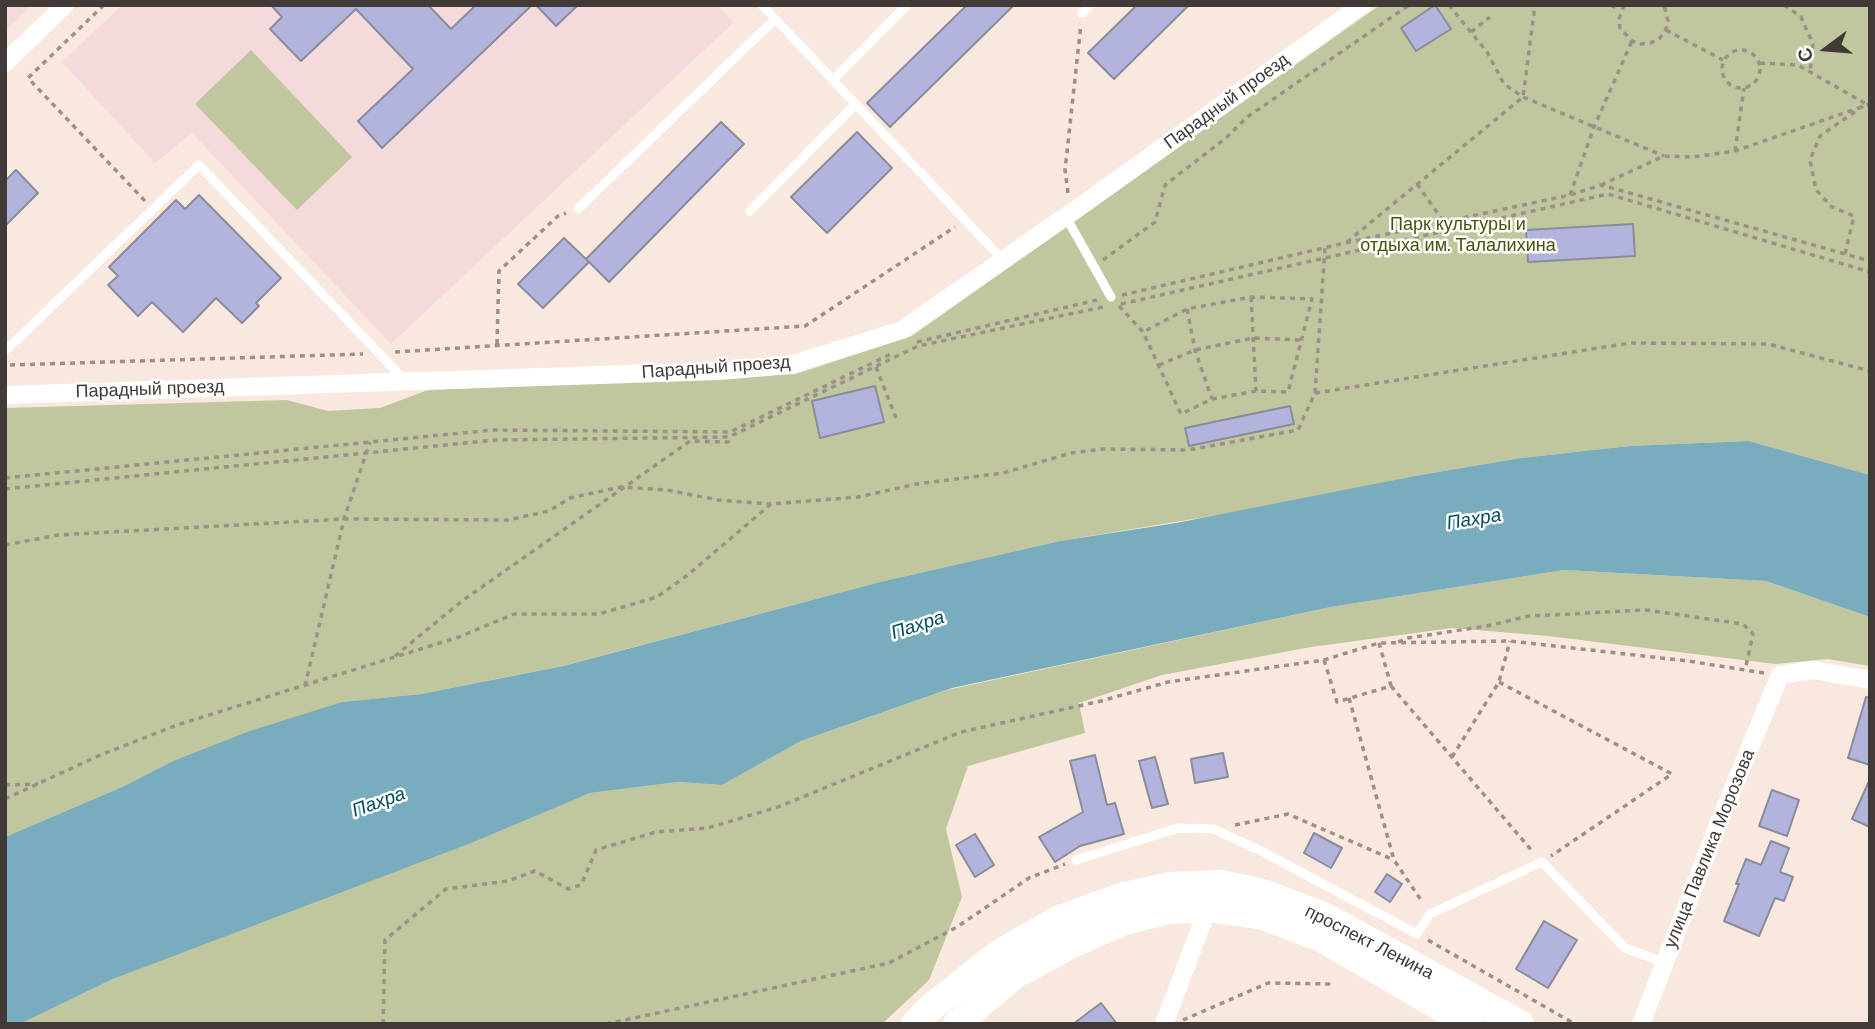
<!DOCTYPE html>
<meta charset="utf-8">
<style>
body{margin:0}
#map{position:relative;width:1875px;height:1029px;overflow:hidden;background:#f9e8dd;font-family:"DM Sans",sans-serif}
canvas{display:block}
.frame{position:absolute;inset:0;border:7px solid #413a36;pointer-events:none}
.north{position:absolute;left:1791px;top:14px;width:70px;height:70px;-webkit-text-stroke:5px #fff;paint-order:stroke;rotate:254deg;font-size:19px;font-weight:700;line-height:28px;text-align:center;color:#413a36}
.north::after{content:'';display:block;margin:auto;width:24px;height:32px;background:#413a36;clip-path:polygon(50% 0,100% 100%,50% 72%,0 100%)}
</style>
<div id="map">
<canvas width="1875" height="1029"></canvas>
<div class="frame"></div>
<div class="north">С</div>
</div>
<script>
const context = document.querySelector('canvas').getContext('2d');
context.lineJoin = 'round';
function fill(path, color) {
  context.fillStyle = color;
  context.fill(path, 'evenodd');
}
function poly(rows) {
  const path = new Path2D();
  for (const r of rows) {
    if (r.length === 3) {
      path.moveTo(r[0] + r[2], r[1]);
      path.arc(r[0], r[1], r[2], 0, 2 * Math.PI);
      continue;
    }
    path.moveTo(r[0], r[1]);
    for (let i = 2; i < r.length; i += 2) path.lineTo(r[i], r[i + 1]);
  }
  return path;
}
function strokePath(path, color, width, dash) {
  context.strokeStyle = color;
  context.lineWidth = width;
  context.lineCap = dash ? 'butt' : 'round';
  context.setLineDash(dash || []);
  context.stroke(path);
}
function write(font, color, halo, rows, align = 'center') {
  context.font = font + ' "DM Sans",sans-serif';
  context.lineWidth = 5;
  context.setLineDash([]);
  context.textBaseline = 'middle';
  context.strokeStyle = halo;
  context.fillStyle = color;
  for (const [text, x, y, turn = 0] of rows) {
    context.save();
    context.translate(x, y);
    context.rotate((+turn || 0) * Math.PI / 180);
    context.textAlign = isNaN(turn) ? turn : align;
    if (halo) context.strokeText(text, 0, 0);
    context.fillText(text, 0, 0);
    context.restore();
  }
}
const education = poly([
 [5,5,32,5,5,31],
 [122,5,717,5,734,22,391,344,192,133,155,163,62,62]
]);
const green = poly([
 [1380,5,1870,5,1870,475,1749,441,1629,446,1521,458,1420,475,1260,508,1060,541,880,582,562,666,421,694,342,702,173,761,122,787,5,837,5,408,287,400,328,411,380,408,428,390,796,374,912,336],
 [251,50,352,157,297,210,195,104],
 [1564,570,1766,581,1870,617,1870,666,1827,659,1775,664,1548,636,1452,628,1311,647,1162,675,1079,703,1085,733,968,766,946,829,962,897,929,980,882,1024,20,1024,113,979,590,793,678,782,722,785,801,741,947,690,1331,607]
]);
const water = poly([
 [1749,441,1870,475,1870,617,1766,581,1564,570,1331,607,952,688,801,741,722,785,678,782,590,793,471,843,113,979,20,1024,5,1024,5,837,122,787,173,761,250,731,342,702,421,694,563,666,880,582,1060,541,1176,523,1420,475,1521,458,1629,446]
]);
const building = poly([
 [271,5,428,5,451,29,476,5,532,5,382,148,358,121,413,69,356,9,301,61,270,29,282,17,271,5],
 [536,5,578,5,556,26,536,5],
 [967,5,1014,5,890,127,867,103,967,5],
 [1137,5,1189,5,1114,79,1088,53,1137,5],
 [1435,5,1451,29,1416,51,1401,28,1435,5],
 [721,122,744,144,609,282,586,259,721,122],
 [857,132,892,168,827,233,791,197,857,132],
 [16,170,38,193,5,226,5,181,16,170],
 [199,195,281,278,256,303,259,306,242,323,216,298,183,332,152,302,138,316,108,285,118,276,109,267,176,200,185,209,199,195],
 [1633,224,1635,256,1528,262,1526,230,1633,224],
 [564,238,589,262,543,308,518,284,564,238],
 [875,386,884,422,820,438,812,401,875,386],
 [1290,406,1294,424,1189,446,1185,428,1290,406],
 [1866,697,1870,698,1870,765,1848,758,1866,697],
 [1223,753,1228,777,1195,783,1191,759,1223,753],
 [1095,755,1107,805,1115,803,1124,834,1080,846,1055,862,1039,837,1083,812,1070,761,1095,755],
 [1155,757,1168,804,1152,808,1139,761,1155,757],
 [1870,779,1870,827,1852,819,1870,779],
 [1772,790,1799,800,1787,836,1759,826,1772,790],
 [1314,833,1342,848,1331,868,1304,853,1314,833],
 [975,834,994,865,975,877,956,845,975,834],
 [1771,841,1789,848,1780,872,1793,877,1784,901,1775,898,1759,936,1724,921,1739,884,1736,884,1746,859,1761,865,1771,841],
 [1387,874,1402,884,1390,902,1375,892,1387,874],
 [1544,921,1577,940,1548,988,1516,969,1544,921],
 [1101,1003,1117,1024,1073,1024,1101,1003]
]);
const path = poly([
 [104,5,28,78,145,201],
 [1449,5,1487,52,1504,84,1523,97,1664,156],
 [1611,5,1620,10],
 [1624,5,1619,19,1620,28,1632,41,1641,44,1651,43,1660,38,1666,29,1668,21,1664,5],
 [1784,5,1801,17,1813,44,1810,72],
 [1666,30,1723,60],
 [1471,32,1490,17],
 [1741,69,19],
 [1760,63,1798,65,1866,104,1820,136,1810,160,1816,190,1832,207,1854,216,1845,254],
 [1735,151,1744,88],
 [1417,184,1444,222],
 [1601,185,1664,156,1693,157,1735,151,1870,104],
 [1068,193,1065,170,1081,24],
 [1570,195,1594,127,1632,41],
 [1347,242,1523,97,1535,5],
 [1103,260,1155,222,1165,185,1226,138,1246,118,1409,5],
 [1122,295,1345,243,1570,195,1601,185,1870,261],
 [1251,297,1256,391],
 [1121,304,1608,194,1870,272],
 [1119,306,1143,332,1181,414,1212,399,1256,391,1288,392,1312,299,1251,297,1187,309,1143,332],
 [1187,309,1195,350,1212,399],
 [917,342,1097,300],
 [497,344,499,271,558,216,566,213],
 [395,352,805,326,955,227],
 [10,365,363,354],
 [1159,365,1195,350,1254,338,1301,340],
 [876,367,896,418],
 [1315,393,1630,343,1768,344,1870,371],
 [5,478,492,430,730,432,891,354],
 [5,489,495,440,729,437,918,346,1103,307],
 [5,545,58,535,344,519,508,520,549,511,570,498,621,487,667,490,718,500,771,504],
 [1398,642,1408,638,1487,626,1529,616,1646,610,1743,624,1753,634,1745,670],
 [395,656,462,601,690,441,728,442,729,437],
 [1324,660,1337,702,1391,686,1379,643],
 [1499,682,1672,774,1551,856],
 [305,686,344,519,370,442],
 [1391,686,1533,852],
 [1349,698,1394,860,1423,903],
 [1452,757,1499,682,1510,641],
 [5,785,38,784],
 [5,799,98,756,177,725,459,637,514,614,599,614,657,597,689,574,771,504,858,497,917,484,1003,473,1071,453,1103,449,1188,450,1298,430,1315,393,1325,248],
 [1235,825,1288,814,1394,860],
 [1428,940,1575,1024],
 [1183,1020,1268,983,1331,984],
 [383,1024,385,940,446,889,508,881,535,871,568,889,581,885,596,850,656,832,708,828,778,807,961,732,1101,701,1168,682,1324,660,1379,643,1510,641,1688,661,1764,673],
 [606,1024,889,963,957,927,1029,878,1065,864]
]);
const lane = poly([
 [762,5,1003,260],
 [1082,13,1090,5],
 [833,80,907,5],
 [578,209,775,19],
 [750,211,856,104],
 [1066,217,1111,297],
 [5,351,199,165,397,372,397,381],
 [1076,860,1178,828,1213,829,1261,851,1417,934,1430,914,1542,862,1625,948,1665,963]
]);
const street = poly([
 [5,63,65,5],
 [5,395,719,371,790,365,902,330,1071,213,1362,5],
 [1164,1024,1208,908],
 [1641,1024,1718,825,1780,675,1813,670,1870,680]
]);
const primary = poly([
 [915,1024,928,1010,997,955,1060,919,1124,896,1171,886,1221,884,1263,893,1324,916,1520,1024],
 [957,1024,1013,976,1072,944,1125,921,1168,910,1208,908,1263,916,1323,939,1470,1024]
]);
const streetNames = [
 ["Парадный проезд",1227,102,-36],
 ["Парадный проезд",716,368,-4],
 ["Парадный проезд",150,390,-2],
 ["улица Павлика Морозова",1710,849,-68],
 ["проспект Ленина",1369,943,27]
];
const parkNames = [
 ["Парк культуры и",1458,225],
 ["отдыха им. Талалихина",1458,246]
];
const waterNames = [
 ["Пахра",1474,520,-9],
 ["Пахра",918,626,-18],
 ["Пахра",379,803,-20]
];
fill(education, '#f5dadb');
fill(green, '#c0c69d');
fill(water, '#79adbd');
fill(building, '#b3b4dd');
strokePath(building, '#8a8b9b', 2);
strokePath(path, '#9c9089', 3.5, [5, 5]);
strokePath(lane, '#fff', 9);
strokePath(street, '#fff', 18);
strokePath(primary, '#fff', 28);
write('18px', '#413a36', '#fff', streetNames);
write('18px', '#4c5108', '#fff', parkNames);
write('italic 19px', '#004d5e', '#fff', waterNames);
</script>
